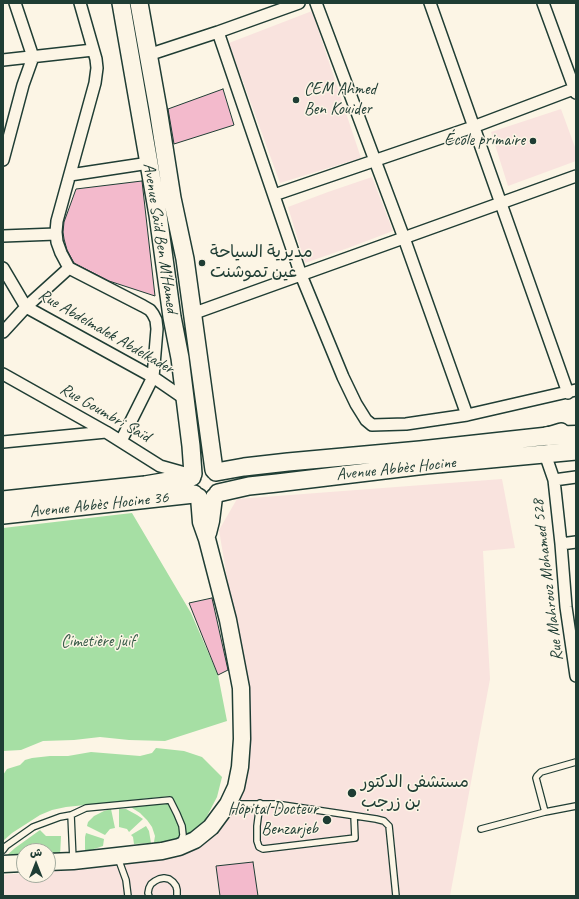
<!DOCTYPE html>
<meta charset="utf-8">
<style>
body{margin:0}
#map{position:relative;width:579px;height:899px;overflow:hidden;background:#fcf5e5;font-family:Caveat,"Playpen Sans Arabic",sans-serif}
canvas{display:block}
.frame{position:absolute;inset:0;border:4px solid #1f3d34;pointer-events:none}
.north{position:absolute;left:16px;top:843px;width:40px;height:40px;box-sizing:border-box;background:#fcf5e5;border:1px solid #a4ab9e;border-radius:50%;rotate:0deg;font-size:11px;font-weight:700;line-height:16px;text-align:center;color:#1f3d34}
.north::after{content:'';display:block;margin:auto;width:14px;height:18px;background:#1f3d34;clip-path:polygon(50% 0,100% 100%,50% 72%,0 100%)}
</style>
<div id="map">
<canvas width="579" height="899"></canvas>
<div class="frame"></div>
<div class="north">ش</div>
</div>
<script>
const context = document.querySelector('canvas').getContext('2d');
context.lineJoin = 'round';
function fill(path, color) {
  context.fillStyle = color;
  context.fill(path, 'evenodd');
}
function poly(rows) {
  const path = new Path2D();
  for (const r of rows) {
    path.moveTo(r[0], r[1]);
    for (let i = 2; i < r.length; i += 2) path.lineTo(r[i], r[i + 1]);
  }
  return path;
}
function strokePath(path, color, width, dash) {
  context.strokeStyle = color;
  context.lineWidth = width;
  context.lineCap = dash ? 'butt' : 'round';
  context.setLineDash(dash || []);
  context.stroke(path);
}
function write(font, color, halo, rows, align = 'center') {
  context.font = font + ' Caveat,"Playpen Sans Arabic",sans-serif';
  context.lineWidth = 3;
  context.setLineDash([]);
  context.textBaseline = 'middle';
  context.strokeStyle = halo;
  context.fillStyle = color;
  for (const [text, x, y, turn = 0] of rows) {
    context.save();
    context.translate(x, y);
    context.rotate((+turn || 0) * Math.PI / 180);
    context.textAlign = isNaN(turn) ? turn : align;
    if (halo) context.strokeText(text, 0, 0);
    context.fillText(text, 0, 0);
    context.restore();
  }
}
const built = poly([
 [312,11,361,158,280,183,229,43],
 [561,109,576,150,576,161,508,186,491,132],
 [372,177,393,231,348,248,305,263,288,207,328,192],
 [502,479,515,548,483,551,490,679,450,896,3,896,3,875,24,873,24,875,48,875,48,870,165,858,233,799,247,699,219,530,237,499]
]);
const green = poly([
 [132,513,191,613,218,675,227,721,165,741,129,740,100,737,74,740,43,741,21,750,3,751,3,528],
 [156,748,184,751,202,757,222,777,217,797,205,820,185,839,185,826,178,809,171,796,66,807,52,810,40,815,12,833,3,841,3,775,7,769,20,765,25,760,32,758,50,756,68,756,91,752,140,756,152,753],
 [168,804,177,819,179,828,179,836,177,841,153,848,155,836,152,827,147,820,140,813,129,806],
 [111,809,115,828,110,829,105,835,87,826,88,822,94,816,104,811],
 [119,809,126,809,137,815,143,819,129,832,127,829,119,827],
 [146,826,149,831,151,843,134,844,133,837,131,835],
 [40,830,46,836,61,836,60,857,48,856,48,851,24,851,24,855,6,856,15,848],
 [86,833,104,839,103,846,85,852,85,837]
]);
const building = poly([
 [223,89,234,125,174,144,168,109,223,89],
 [142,181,155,296,109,281,74,263,67,250,64,239,63,232,64,222,76,189,142,181],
 [212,598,228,670,218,675,189,603,212,598],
 [253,862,258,896,220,896,216,866,253,862]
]);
const service = poly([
 [260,803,257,826,257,841,259,847,263,849,355,838,354,816],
 [230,804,276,804,376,819,384,821,389,826,396,896],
 [545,812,576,806],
 [71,815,73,860],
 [481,829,545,812,536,778,537,776,541,772,576,762],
 [3,850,6,846,33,827,60,817,71,815,86,808,170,800,177,814,182,826,183,835,180,844],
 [118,858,126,880,128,896],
 [149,896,148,893,149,888,151,884,155,881,159,879,164,878,169,879,173,882,176,886,177,890,177,896]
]);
const minor = poly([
 [80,3,96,59,97,68,95,83,57,221,56,232,57,242,61,253,69,268,143,306,150,310,153,314,156,320,157,329,153,377,121,441],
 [316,3,404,238,467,415],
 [430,3,568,393],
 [543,3,576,93],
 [218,32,301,275,343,377,356,404,366,420,372,425,406,424,467,415,576,390],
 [148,55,218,32,299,3],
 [3,60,93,50],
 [3,160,23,85,33,57,15,3],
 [70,175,149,163],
 [274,195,473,127,576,88],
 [3,236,56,234],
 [3,268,26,307,153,377,185,399],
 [192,314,576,176],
 [3,332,26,307,69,268],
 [3,374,106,432,160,466,192,475],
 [3,442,106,432],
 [545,454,554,480,561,544,566,607,576,676],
 [554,480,576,477],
 [561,544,576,542]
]);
const secondary = poly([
 [208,533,211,521,214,497],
 [48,862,73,861,162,851,179,847,195,840,211,827,228,804,236,787,240,767,242,739,241,688,228,620,207,539,201,522,199,497],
 [3,864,24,863]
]);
const primary = poly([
 [121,3,158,215,172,317,180,358,191,446,193,474],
 [139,3,158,109,172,198,185,259,214,470],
 [216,472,244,467,288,462,420,450,548,436,561,432],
 [218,493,249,486,277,483,426,465,576,451],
 [3,500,145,485,192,477],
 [3,515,194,494]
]);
const trunk = poly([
 [548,436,576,435]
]);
const markers = [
 [296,100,4,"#1f3d34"],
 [533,141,4,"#1f3d34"],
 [202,263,4,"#1f3d34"],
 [352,793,5,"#1f3d34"],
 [327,820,5,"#1f3d34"]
];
const poiNames = [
 ["CEM Ahmed",304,90],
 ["Ben Kouider",304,110],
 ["École primaire",525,141,"right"],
 ["مديرية السياحة",210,253],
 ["عين تموشنت",210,273],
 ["مستشفى الدكتور",361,783],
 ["بن زرجب",361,803],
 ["Hôpital Docteur",318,810,"right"],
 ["Benzarjeb",318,830,"right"]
];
const streetNames = [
 ["Avenue Saïd Ben M'Hamed",160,238,81],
 ["Rue Abdelmalek Abdelkader",106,332,30],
 ["Rue Goumbri Saïd",105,413,30],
 ["Avenue Abbès Hocine",396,469,-6],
 ["Avenue Abbès Hocine 36",99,505,-6],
 ["Rue Mahrouz Mohamed 528",548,580,-97]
];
const parkNames = [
 ["Cimetière juif",98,642]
];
fill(built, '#f9e3de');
fill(green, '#a6dfa4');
fill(building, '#f3bacc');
strokePath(building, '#1f3d34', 1);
strokePath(service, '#1f3d34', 8);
strokePath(minor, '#1f3d34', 14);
strokePath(secondary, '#1f3d34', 19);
strokePath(primary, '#1f3d34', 20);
strokePath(trunk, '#1f3d34', 21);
strokePath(service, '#fcf5e5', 5.5);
strokePath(minor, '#fcf5e5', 11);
strokePath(secondary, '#fcf5e5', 16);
strokePath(primary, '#fcf5e5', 17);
strokePath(trunk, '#fcf5e5', 18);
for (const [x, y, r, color] of markers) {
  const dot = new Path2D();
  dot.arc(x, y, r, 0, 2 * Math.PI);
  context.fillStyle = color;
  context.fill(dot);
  strokePath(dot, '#fcf5e5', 1.5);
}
write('17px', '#1f3d34', '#fcf5e5', poiNames, 'left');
write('17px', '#1f3d34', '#fcf5e5', streetNames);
write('17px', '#3a5d4a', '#fcf5e5', parkNames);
</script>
